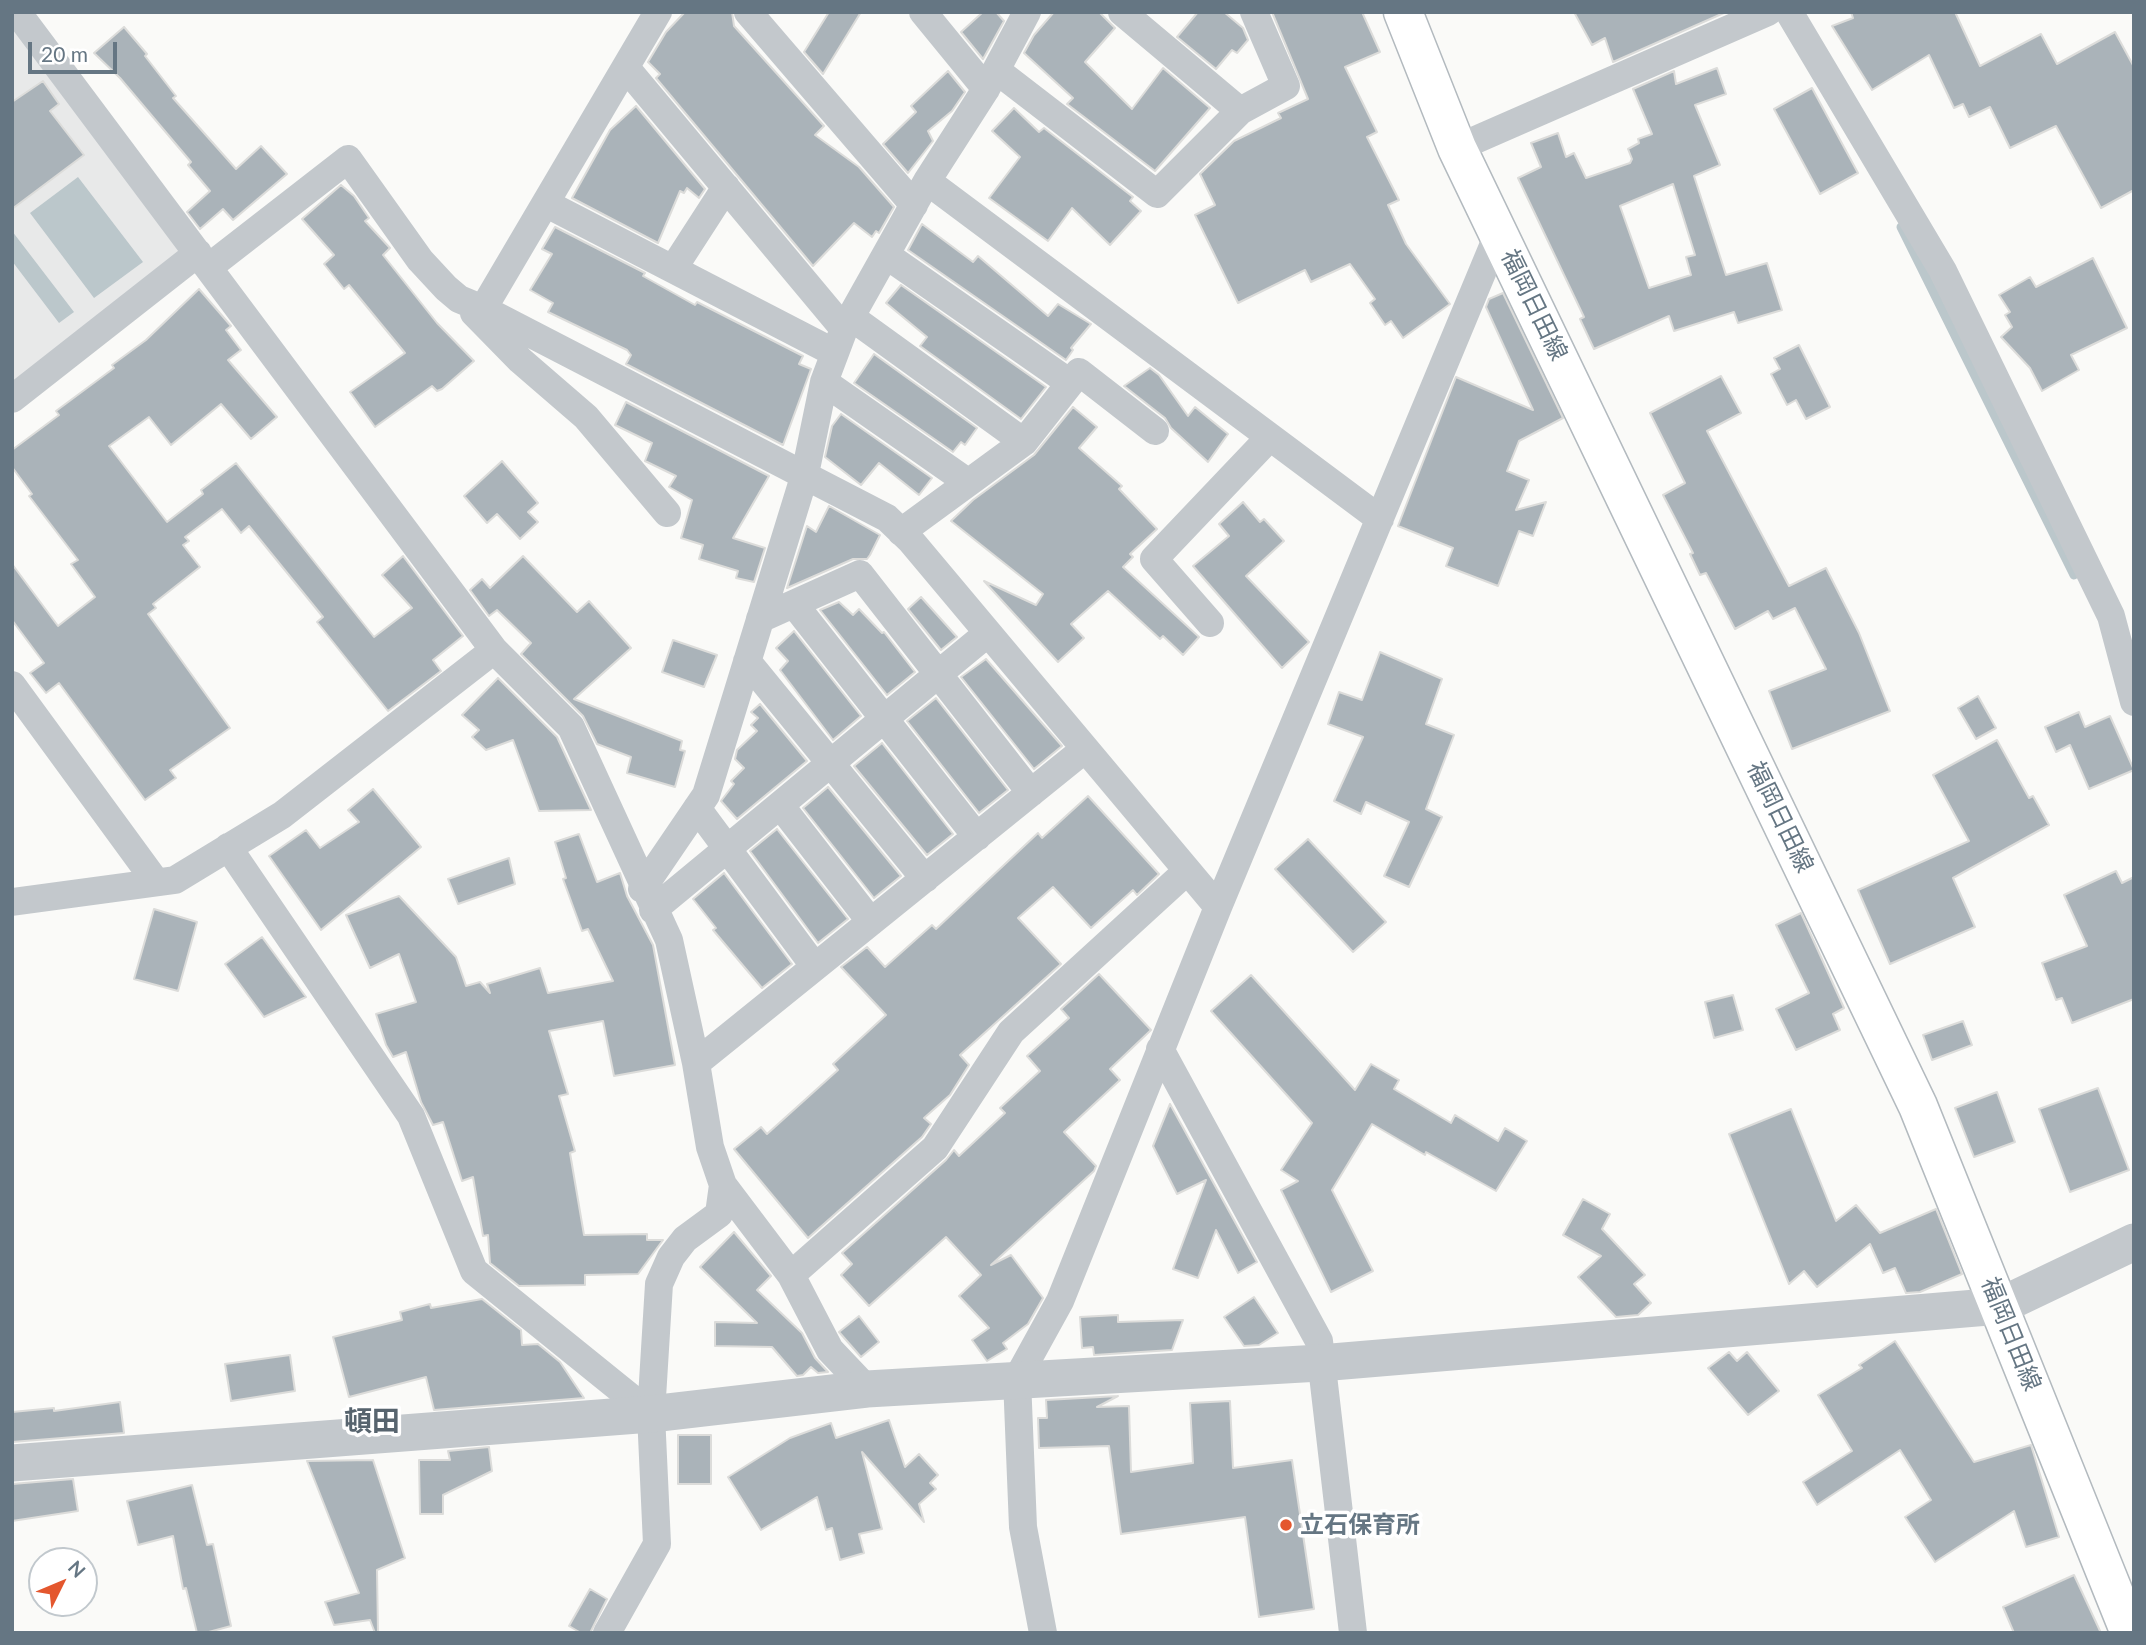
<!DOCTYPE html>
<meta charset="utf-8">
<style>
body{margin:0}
#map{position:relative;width:2146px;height:1645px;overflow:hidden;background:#fafaf8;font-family:Lato,sans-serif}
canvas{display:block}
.frame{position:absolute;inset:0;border:14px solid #657683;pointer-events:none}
.north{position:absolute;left:28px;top:1547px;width:70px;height:70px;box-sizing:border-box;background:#fff;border:2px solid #c1c8cd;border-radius:50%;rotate:47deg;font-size:19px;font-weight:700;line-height:28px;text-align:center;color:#657683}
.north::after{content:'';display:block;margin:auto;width:24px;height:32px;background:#e4572e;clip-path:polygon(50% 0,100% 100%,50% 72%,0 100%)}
.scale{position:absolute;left:28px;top:42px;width:89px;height:32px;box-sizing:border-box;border:4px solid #657683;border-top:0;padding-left:9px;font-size:21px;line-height:24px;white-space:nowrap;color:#657683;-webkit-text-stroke:5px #fff;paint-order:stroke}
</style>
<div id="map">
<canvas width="2146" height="1645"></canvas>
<div class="frame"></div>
<div class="north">N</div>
<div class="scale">20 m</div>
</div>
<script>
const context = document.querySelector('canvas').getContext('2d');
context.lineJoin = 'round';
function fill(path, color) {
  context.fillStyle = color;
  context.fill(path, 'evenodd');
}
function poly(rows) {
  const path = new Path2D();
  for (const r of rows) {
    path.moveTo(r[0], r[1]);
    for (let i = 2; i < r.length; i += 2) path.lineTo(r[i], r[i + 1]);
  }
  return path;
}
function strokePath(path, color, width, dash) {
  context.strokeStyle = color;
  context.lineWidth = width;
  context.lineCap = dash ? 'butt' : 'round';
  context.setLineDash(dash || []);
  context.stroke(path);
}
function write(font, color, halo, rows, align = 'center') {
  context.font = font + ' Lato,"Noto Sans JP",sans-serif';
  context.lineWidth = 7;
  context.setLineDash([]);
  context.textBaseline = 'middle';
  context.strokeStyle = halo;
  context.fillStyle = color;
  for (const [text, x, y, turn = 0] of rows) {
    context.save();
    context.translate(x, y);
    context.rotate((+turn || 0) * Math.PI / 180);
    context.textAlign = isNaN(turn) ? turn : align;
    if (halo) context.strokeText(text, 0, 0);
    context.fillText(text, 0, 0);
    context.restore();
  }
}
const built = poly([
 [12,16,192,253,12,392]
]);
const water = poly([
 [78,177,143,262,94,298,30,213],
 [12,231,74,312,59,323,12,261]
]);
const stream = poly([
 [1901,227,2074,575]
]);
const building = poly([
 [685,12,732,12,734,26,824,126,815,135,859,167,894,207,879,233,876,231,872,237,854,223,813,266,656,78,660,74,648,62,666,32,685,12],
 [829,12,861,12,823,74,804,52,829,12],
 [983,12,996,12,1004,21,983,59,961,32,983,12],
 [1054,12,1099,12,1115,28,1085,62,1132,109,1163,68,1210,108,1155,171,1067,104,1073,98,1024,53,1034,35,1054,12],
 [1198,12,1224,12,1243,28,1248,40,1237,53,1232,50,1216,69,1177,37,1198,12],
 [1272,12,1362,12,1380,52,1345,67,1377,132,1367,137,1399,200,1388,205,1406,244,1450,304,1403,338,1391,321,1385,325,1370,303,1375,299,1350,264,1311,282,1305,270,1238,303,1195,215,1215,205,1200,174,1234,141,1281,118,1278,113,1308,99,1272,12],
 [1574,12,1726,12,1613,62,1605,38,1592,45,1574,12],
 [1851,12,1955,12,1980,66,2041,34,2057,64,2115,32,2134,67,2134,190,2101,208,2056,126,2010,148,1990,107,1969,117,1963,104,1954,108,1929,55,1872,90,1832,26,1853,18,1851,12],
 [124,27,147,54,145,56,176,96,173,98,236,169,261,146,287,174,233,220,223,209,200,229,187,212,210,191,188,165,191,162,120,78,94,53,124,27],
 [1717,68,1726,94,1695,105,1720,165,1694,176,1726,275,1767,263,1782,310,1738,323,1734,312,1674,331,1669,316,1594,349,1580,319,1584,317,1518,178,1541,167,1531,143,1558,133,1566,157,1574,153,1586,178,1630,163,1632,159,1628,149,1639,143,1638,139,1652,134,1633,89,1674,71,1676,84,1717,68],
 [1673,184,1695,255,1686,257,1691,275,1649,288,1620,206,1673,184],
 [948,71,965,92,952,111,928,131,933,141,908,173,883,144,916,112,911,106,948,71],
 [43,81,59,104,50,111,84,155,12,209,12,102,43,81],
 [1812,88,1858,173,1820,194,1774,109,1812,88],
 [636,106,705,189,699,198,687,188,684,193,680,191,658,243,572,198,610,130,636,106],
 [1014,108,1039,132,1044,128,1133,197,1130,201,1141,211,1110,245,1072,208,1048,241,989,198,1020,157,992,131,1014,108],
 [341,185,354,196,369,218,365,221,390,248,383,255,437,323,474,361,442,389,437,391,432,386,375,427,350,392,405,353,349,285,344,289,324,264,334,255,302,219,341,185],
 [922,224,973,262,978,256,1048,316,1058,304,1091,324,1071,348,1073,350,1066,360,908,250,922,224],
 [555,227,645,273,643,276,695,305,697,302,803,356,799,364,811,369,783,445,626,364,631,355,627,350,548,312,553,303,530,290,552,254,542,249,555,227],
 [2093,258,2127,328,2071,355,2079,370,2042,391,2030,368,2001,337,2012,327,2005,315,2010,312,1999,295,2030,277,2036,287,2093,258],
 [901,285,1046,387,1021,419,920,346,927,337,886,303,901,285],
 [199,289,231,326,226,330,241,350,228,360,277,417,251,439,221,404,171,445,149,417,109,446,167,522,203,494,201,490,236,463,374,637,412,608,382,575,403,556,463,636,433,660,441,671,388,711,317,622,323,617,249,526,241,533,222,509,185,537,189,541,183,545,200,567,153,604,156,608,148,614,230,728,170,770,176,778,145,800,59,683,46,693,30,673,44,663,12,620,12,564,58,626,95,597,71,564,78,560,29,496,32,494,12,467,12,450,59,415,56,411,114,368,112,365,146,340,199,289],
 [1503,293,1563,418,1519,441,1507,471,1529,480,1516,510,1546,502,1533,536,1519,531,1498,586,1446,566,1453,548,1398,526,1456,377,1533,410,1486,307,1489,299,1503,293],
 [1799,345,1830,407,1806,419,1796,400,1787,405,1771,374,1780,369,1774,358,1799,345],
 [874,354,977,428,965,445,961,442,953,452,854,383,874,354],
 [1150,368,1159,375,1188,416,1195,407,1228,434,1208,462,1171,428,1165,418,1124,386,1150,368],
 [1721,376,1741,413,1707,431,1789,586,1826,568,1859,633,1890,711,1792,749,1769,691,1826,669,1795,608,1773,619,1768,611,1735,629,1706,573,1700,575,1690,554,1693,553,1663,495,1685,483,1650,413,1721,376],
 [626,402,769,476,733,538,765,548,754,582,736,578,738,571,699,559,703,545,681,538,692,500,669,487,676,476,645,461,652,443,615,425,626,402],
 [1073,407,1097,427,1079,448,1122,486,1119,489,1157,529,1130,554,1133,557,1123,567,1199,637,1183,655,1163,636,1160,639,1108,591,1071,624,1084,638,1058,662,984,581,1036,605,1043,594,951,521,973,500,1034,455,1073,407],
 [841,414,932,478,919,495,879,463,861,485,825,457,832,426,841,414],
 [502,461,538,503,528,512,538,522,520,539,497,514,487,523,464,496,502,461],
 [1243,502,1260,522,1264,519,1284,541,1246,576,1309,642,1282,668,1193,566,1229,536,1219,524,1243,502],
 [829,506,880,535,870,555,867,559,853,559,787,588,807,526,816,532,829,506],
 [523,556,577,612,589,601,631,648,574,699,682,741,680,750,685,751,675,787,627,773,631,757,597,744,583,716,521,654,531,643,497,610,489,616,470,590,482,579,490,588,523,556],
 [921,597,957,637,941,650,908,609,921,597],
 [839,602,853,615,859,609,882,633,884,632,915,672,887,695,820,610,839,602],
 [794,631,861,716,833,740,780,670,788,661,776,648,794,631],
 [673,640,717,655,704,687,662,672,673,640],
 [1380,652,1442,679,1426,724,1454,735,1426,809,1442,817,1409,887,1384,876,1409,822,1366,802,1361,814,1334,801,1363,737,1328,724,1339,692,1362,700,1380,652],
 [986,659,1062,746,1034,769,961,677,986,659],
 [498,678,557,737,591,810,539,811,513,740,486,750,472,737,479,730,462,715,498,678],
 [1978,696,1996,728,1976,739,1958,708,1978,696],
 [936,698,1008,790,979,813,907,721,936,698],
 [760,704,807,761,737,819,721,801,734,784,731,781,744,768,735,759,737,750,757,731,751,725,758,718,751,712,760,704],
 [2079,712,2085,727,2110,716,2134,770,2089,789,2070,745,2056,752,2045,727,2079,712],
 [1997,740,2029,798,2033,796,2049,825,1953,878,1975,927,1890,964,1858,890,1969,841,1933,775,1997,740],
 [882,743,953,834,927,855,854,766,882,743],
 [828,787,901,876,874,898,803,808,828,787],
 [373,789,421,847,321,930,269,856,306,830,320,848,359,822,348,810,373,789],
 [1088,796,1159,874,1137,895,1133,890,1091,928,1053,887,1018,918,1061,964,960,1055,969,1065,950,1095,924,1118,931,1124,922,1137,808,1238,734,1149,761,1127,767,1134,838,1070,833,1064,886,1015,841,967,867,947,885,967,932,925,936,929,1038,833,1042,838,1088,796],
 [777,829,848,919,818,943,750,851,777,829],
 [579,834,597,882,620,873,627,896,653,945,675,1065,614,1076,603,1021,549,1031,568,1094,559,1096,575,1151,570,1153,584,1235,647,1234,647,1240,663,1240,638,1274,585,1275,585,1285,519,1286,490,1263,488,1235,483,1236,473,1177,462,1181,443,1122,433,1125,421,1102,406,1052,393,1057,386,1045,376,1014,416,1002,399,954,370,968,346,915,399,896,456,957,466,986,480,982,490,993,487,984,540,968,548,993,613,981,588,929,582,931,563,879,566,878,555,842,579,834],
 [1308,839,1386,922,1353,952,1275,869,1308,839],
 [509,858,515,884,458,904,448,879,509,858],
 [2116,871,2122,883,2134,877,2134,999,2072,1023,2062,998,2056,1000,2042,963,2087,946,2064,895,2116,871],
 [724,873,792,964,762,988,713,930,716,928,693,899,724,873],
 [154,909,197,922,178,991,134,979,154,909],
 [1801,913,1844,1008,1833,1014,1840,1030,1796,1050,1776,1009,1809,993,1776,925,1801,913],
 [262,937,306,997,264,1017,225,964,262,937],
 [1099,974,1151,1030,1110,1069,1120,1080,1064,1132,1096,1166,1094,1171,991,1265,1011,1255,1043,1298,1028,1324,1003,1343,1007,1349,987,1361,972,1340,989,1328,959,1296,981,1275,946,1237,869,1306,841,1275,852,1264,842,1253,946,1160,954,1150,959,1156,1005,1113,1000,1108,1040,1071,1027,1056,1069,1018,1061,1009,1099,974],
 [1251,975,1355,1090,1371,1064,1399,1080,1394,1089,1451,1123,1455,1115,1498,1141,1505,1128,1527,1141,1496,1191,1426,1152,1425,1155,1372,1124,1332,1190,1373,1271,1331,1292,1281,1190,1298,1181,1281,1170,1312,1123,1211,1011,1251,975],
 [1733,995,1743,1030,1714,1038,1705,1002,1733,995],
 [1963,1021,1972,1045,1932,1060,1923,1035,1963,1021],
 [2098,1088,2129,1170,2070,1192,2039,1109,2098,1088],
 [1997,1092,2015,1142,1974,1157,1955,1108,1997,1092],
 [1170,1104,1257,1262,1238,1273,1216,1230,1198,1278,1173,1269,1206,1180,1177,1194,1153,1146,1170,1104],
 [1791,1109,1836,1221,1856,1205,1880,1233,1936,1209,1962,1274,1920,1292,1906,1293,1895,1268,1883,1273,1870,1244,1817,1287,1804,1271,1789,1284,1729,1134,1791,1109],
 [1583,1199,1610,1214,1602,1229,1645,1275,1634,1284,1651,1303,1638,1315,1616,1317,1578,1277,1601,1256,1563,1235,1583,1199],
 [734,1232,771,1276,757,1290,802,1333,815,1358,828,1372,818,1373,811,1367,803,1375,797,1376,772,1347,715,1346,715,1322,757,1323,700,1267,734,1232],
 [1254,1297,1278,1333,1259,1345,1244,1346,1224,1317,1254,1297],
 [482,1299,521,1330,522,1345,538,1344,560,1362,584,1398,434,1410,426,1377,349,1397,333,1337,402,1320,400,1312,430,1304,431,1308,482,1299],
 [1118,1315,1118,1322,1183,1320,1172,1350,1094,1355,1093,1347,1082,1348,1080,1317,1118,1315],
 [859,1316,879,1342,861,1357,839,1332,859,1316],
 [1895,1341,1974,1462,2031,1445,2059,1537,2026,1547,2014,1511,1935,1562,1905,1517,1931,1500,1900,1450,1817,1505,1803,1482,1852,1451,1818,1395,1862,1368,1859,1365,1895,1341],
 [1729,1352,1737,1361,1747,1352,1779,1391,1748,1415,1708,1368,1729,1352],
 [290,1355,295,1391,231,1401,225,1364,290,1355],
 [1118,1396,1097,1407,1129,1406,1131,1472,1193,1463,1190,1403,1230,1401,1233,1468,1292,1460,1314,1609,1259,1617,1245,1517,1121,1534,1109,1446,1039,1448,1038,1418,1047,1418,1046,1400,1118,1396],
 [120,1402,124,1433,12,1442,12,1412,54,1408,54,1411,120,1402],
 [889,1420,905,1467,919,1454,938,1475,930,1483,936,1489,919,1504,924,1522,862,1452,882,1529,859,1534,864,1553,840,1560,832,1528,826,1530,817,1497,761,1530,728,1477,790,1438,831,1423,836,1438,889,1420],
 [678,1435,711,1435,711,1484,678,1484,678,1435],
 [489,1447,492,1471,443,1495,443,1514,420,1514,419,1460,450,1460,448,1451,489,1447],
 [373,1460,405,1558,377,1570,378,1633,375,1633,370,1620,334,1625,325,1602,359,1593,307,1461,373,1460],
 [73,1479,78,1511,12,1521,12,1484,73,1479],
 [192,1485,207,1545,213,1544,231,1626,205,1633,197,1633,186,1588,183,1589,173,1536,138,1545,127,1501,192,1485],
 [2074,1575,2101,1633,2014,1633,2003,1607,2074,1575],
 [590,1589,607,1599,590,1633,581,1633,569,1626,590,1589]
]);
const minor = poly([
 [17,12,494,650,571,727,669,940,696,1063,710,1147,723,1185,791,1275,830,1350,867,1389],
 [658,12,483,309,887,518,911,541,1218,907],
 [748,12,914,205],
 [923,12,986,89],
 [1122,12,1240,111],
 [1789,12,1943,271,2111,616,2134,702],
 [627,69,844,329],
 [996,70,1157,194,1240,111,1286,86,1254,12],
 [1457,148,1768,12],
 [927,181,1380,519],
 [547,204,835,353],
 [886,255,1070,383],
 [209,267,348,159,420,260,446,288,459,299,483,309],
 [673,269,726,187],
 [474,313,520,360,586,417,667,513],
 [851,317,1024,442],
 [824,382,966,481],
 [12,399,198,253],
 [901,532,1024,442,1079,372,1155,431],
 [794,604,977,837],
 [760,619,860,574,1031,793],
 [1210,623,1154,559,1270,437],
 [747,661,925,879],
 [12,685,156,882],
 [780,805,871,922],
 [697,808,815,967],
 [228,847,411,1116,474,1271,651,1414],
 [642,889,706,795,805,474,824,382,844,329,927,181,986,89,1027,12],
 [12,902,175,880,282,815,494,650],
 [653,910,988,633],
 [1160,1049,1319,1341,1353,1633],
 [696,1063,1085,749],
 [791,1275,935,1148,1011,1032,1187,871],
 [607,1633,657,1544,651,1414,659,1284,671,1257,685,1239,719,1214,723,1185],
 [1043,1633,1023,1527,1017,1379,1060,1301,1218,907,1499,232]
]);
const tertiary = poly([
 [12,1463,651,1414,867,1389,1320,1363,2000,1306,2134,1242]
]);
const secondary = poly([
 [1403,12,1457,148,1918,1106,2130,1633]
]);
const markers = [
 [1286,1525,7,"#e4572e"]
];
const streetNames = [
 ["福岡日田線",1534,305,64],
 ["福岡日田線",1780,817,64],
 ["福岡日田線",2011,1334,68]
];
const poiNames = [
 ["立石保育所",1300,1525]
];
const quarterNames = [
 ["頓田",372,1422]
];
fill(built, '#e8e9e9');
fill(water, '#bbc7cb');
strokePath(stream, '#bbc7cb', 9);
fill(building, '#aab3b9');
strokePath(building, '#dcdcda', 2);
strokePath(secondary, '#b3babf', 41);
strokePath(minor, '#c3c8cc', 28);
strokePath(tertiary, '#c3c8cc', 37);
strokePath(secondary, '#fff', 38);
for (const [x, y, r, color] of markers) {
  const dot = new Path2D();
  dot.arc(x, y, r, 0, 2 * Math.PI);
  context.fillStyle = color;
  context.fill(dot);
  strokePath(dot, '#fff', 2.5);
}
write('24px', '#657683', '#fff', streetNames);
write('bold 24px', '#657683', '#fff', poiNames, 'left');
write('bold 28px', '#57646e', '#fff', quarterNames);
</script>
